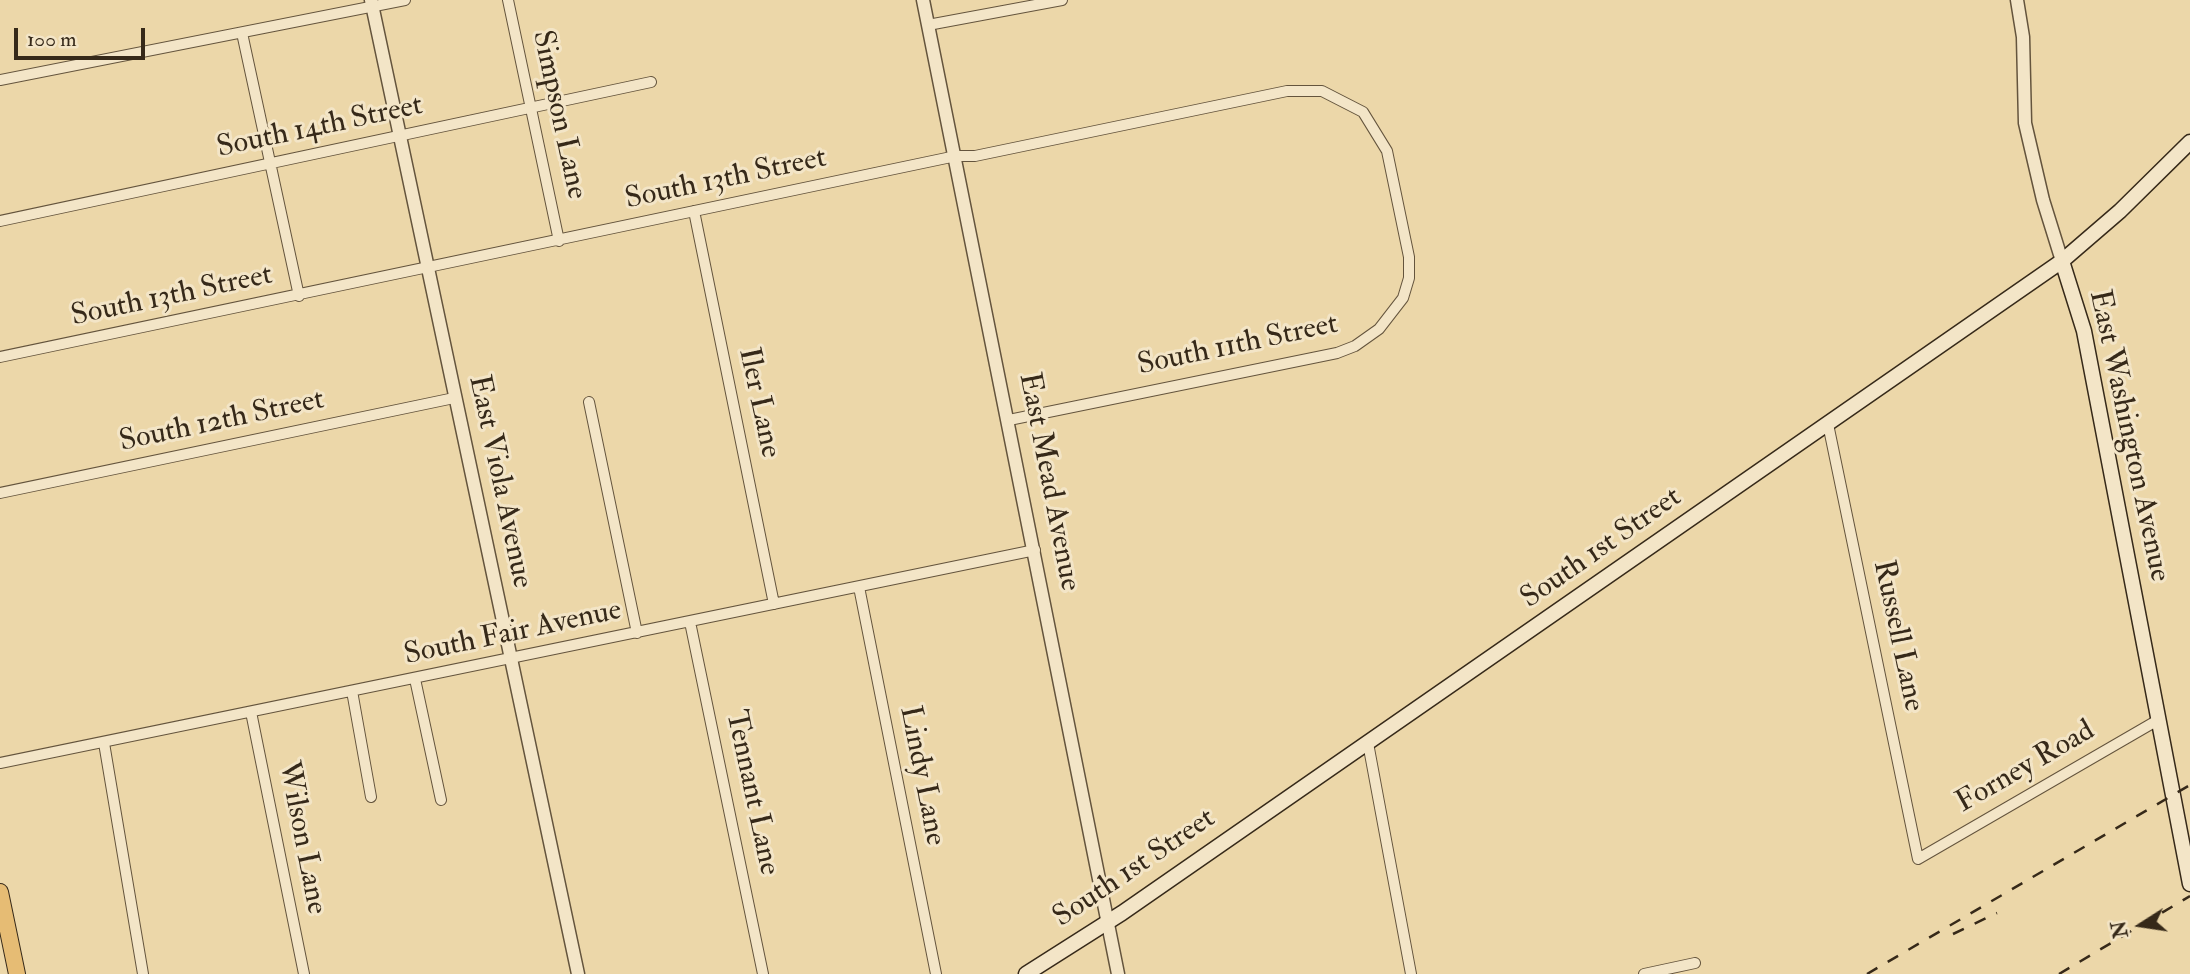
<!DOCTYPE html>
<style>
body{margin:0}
#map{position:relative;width:2190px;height:974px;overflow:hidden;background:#ecd7a9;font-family:"IM FELL Double Pica",serif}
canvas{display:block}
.north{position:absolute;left:2106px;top:890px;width:70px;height:70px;-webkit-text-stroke:5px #f3e5c7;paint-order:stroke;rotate:258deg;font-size:19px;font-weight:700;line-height:28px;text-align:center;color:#362919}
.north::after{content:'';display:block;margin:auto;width:24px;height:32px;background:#362919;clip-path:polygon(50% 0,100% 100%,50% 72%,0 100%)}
.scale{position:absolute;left:14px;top:28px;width:131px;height:32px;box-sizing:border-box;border:4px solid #362919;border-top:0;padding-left:9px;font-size:21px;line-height:24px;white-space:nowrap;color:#362919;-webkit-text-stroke:5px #f3e5c7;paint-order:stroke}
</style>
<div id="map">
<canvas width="2190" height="974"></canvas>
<div class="north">N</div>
<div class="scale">100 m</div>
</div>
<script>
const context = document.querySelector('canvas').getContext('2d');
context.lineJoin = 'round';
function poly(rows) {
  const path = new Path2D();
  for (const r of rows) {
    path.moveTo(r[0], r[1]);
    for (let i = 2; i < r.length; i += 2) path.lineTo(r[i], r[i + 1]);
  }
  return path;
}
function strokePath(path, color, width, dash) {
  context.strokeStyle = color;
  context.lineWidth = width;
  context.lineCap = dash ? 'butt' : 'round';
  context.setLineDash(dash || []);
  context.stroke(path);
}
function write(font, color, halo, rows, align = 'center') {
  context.font = font + ' "IM FELL Double Pica",serif';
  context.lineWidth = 6;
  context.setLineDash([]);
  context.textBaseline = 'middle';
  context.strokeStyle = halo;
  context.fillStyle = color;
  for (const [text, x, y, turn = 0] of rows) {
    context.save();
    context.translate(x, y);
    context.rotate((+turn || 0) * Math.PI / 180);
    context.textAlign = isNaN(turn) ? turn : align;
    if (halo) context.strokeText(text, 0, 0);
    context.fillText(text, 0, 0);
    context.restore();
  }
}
const minor = poly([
 [508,0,559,241],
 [928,25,1062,0],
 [242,33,299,296],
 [0,80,405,0],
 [694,211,774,604],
 [0,221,651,82],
 [0,357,956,156,975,156,1287,91,1322,91,1363,112,1387,151,1409,257,1409,278,1403,298,1379,329,1355,346,1337,353,1009,420],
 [589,402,637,633],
 [1828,424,1918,859,2158,720],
 [0,493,454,398],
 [859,587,936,974],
 [690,622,763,974],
 [415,679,441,800],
 [352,691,371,797],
 [251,712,304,974],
 [104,743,143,974],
 [1368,743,1411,974],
 [0,763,1035,550],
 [1644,974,1695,963]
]);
const tertiary = poly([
 [371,0,578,974],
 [923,0,1118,974],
 [2017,0,2023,37,2025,123,2043,200,2062,261]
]);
const secondary = poly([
 [2062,261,2084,331,2190,884],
 [1026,974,1122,913,2062,261,2120,211,2190,142]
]);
const primary = poly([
 [0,892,17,974]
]);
const rail = poly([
 [1953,934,1997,913],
 [1867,974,2190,785],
 [2059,974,2190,896]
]);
const streetNames = [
 ["Simpson Lane",558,115,78],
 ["South 14th Street",320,128,-12],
 ["South 13th Street",726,180,-12],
 ["South 13th Street",172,297,-12],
 ["South 11th Street",1238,346,-12],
 ["Iler Lane",758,403,78],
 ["South 12th Street",222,422,-12],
 ["East Washington Avenue",2128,436,78],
 ["East Viola Avenue",499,482,78],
 ["East Mead Avenue",1048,482,79],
 ["South 1st Street",1602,549,-35],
 ["South Fair Avenue",513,634,-12],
 ["Russell Lane",1897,636,78],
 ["Forney Road",2026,768,-30],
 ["Lindy Lane",921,776,79],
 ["Tennant Lane",751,793,78],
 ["Wilson Lane",301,838,79],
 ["South 1st Street",1135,869,-34]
];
strokePath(minor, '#64543d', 12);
strokePath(tertiary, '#64543d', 15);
strokePath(secondary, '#362919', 17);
strokePath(primary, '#362919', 18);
strokePath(minor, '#f3e5c7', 10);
strokePath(tertiary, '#f3e5c7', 12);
strokePath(secondary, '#f3e5c7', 14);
strokePath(primary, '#e6bc74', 16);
strokePath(rail, '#362919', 2.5, [12, 12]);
write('30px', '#362919', '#f3e5c7', streetNames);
</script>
